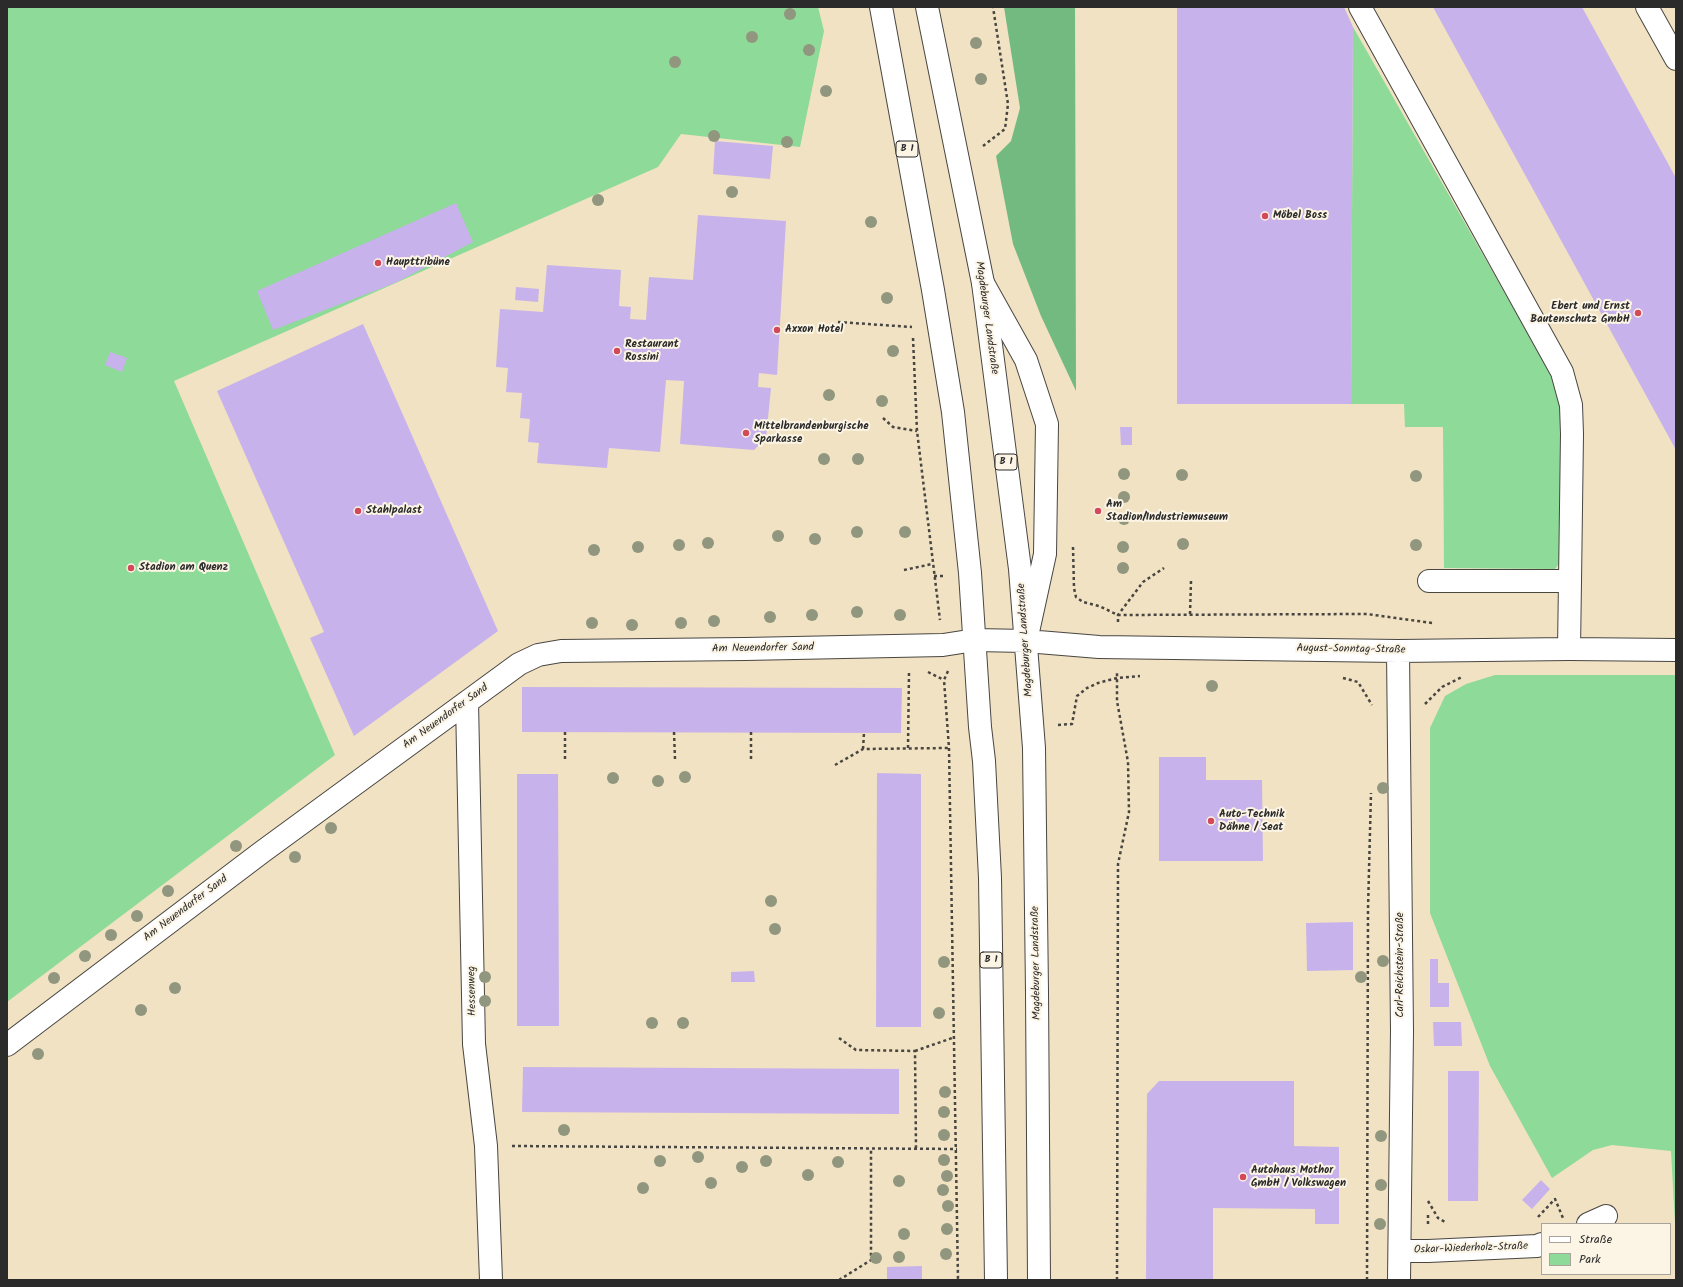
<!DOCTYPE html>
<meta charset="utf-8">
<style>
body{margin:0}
#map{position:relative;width:1683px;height:1287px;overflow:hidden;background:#f0e2c2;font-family:Kalam,sans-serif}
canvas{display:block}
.frame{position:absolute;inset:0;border:8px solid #2b2b2b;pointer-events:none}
.legend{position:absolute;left:1541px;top:1223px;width:130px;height:52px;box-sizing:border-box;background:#fcf5e5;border:1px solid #a8a49b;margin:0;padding:5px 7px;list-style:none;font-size:12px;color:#2b2b2b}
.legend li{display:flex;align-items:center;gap:8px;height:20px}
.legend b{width:20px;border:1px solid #a8a49b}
</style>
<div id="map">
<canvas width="1683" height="1287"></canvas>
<div class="frame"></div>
<ul class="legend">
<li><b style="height:5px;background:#fff"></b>Straße</li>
<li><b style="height:11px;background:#8eda98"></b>Park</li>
</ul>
</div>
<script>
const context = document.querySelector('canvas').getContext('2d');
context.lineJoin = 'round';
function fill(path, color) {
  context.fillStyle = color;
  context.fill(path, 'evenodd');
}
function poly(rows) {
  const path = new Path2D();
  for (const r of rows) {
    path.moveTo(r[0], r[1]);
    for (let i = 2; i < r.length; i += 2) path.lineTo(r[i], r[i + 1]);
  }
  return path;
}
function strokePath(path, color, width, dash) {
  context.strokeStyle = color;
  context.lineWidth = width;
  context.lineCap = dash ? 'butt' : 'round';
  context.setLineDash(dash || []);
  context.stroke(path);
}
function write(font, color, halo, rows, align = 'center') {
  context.font = font + ' Kalam,sans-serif';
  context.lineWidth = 4;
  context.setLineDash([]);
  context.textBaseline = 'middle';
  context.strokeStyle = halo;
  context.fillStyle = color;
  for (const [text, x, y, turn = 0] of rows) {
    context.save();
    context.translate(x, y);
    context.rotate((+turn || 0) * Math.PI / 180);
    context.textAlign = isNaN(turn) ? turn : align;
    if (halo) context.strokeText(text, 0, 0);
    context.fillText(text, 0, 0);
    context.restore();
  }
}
const green = poly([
 [7,7,818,7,824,31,800,147,681,134,658,167,174,381,335,755,7,1002],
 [1353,27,1551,374,1563,412,1564,557,1555,569,1444,568,1443,427,1405,427,1404,404,1351,404],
 [1495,675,1676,675,1676,1242,1671,1151,1612,1145,1593,1150,1552,1178,1490,1066,1430,913,1430,728,1445,696,1466,684]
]);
const forest = poly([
 [1004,7,1075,7,1076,391,1041,316,1013,244,996,156,1011,141,1020,108]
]);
const building = poly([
 [1177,7,1344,7,1353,27,1351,404,1177,404],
 [1433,7,1582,7,1676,178,1676,450],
 [715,141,773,146,770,179,713,174],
 [456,203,473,242,395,283,273,330,257,291],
 [698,215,786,221,777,375,759,373,758,387,771,388,766,438,754,450,680,444,684,381,666,380,660,452,609,448,607,468,537,463,539,443,528,442,530,419,520,418,522,393,506,392,508,368,496,367,500,309,543,312,547,265,621,270,619,306,631,307,630,319,646,320,649,277,693,280],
 [516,287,539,289,538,302,515,300],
 [363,324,498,631,354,736,310,638,324,632,217,391],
 [110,352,127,358,122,372,105,365],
 [1120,427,1132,427,1132,445,1121,445],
 [522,687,902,688,901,733,522,732],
 [1159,757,1206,757,1206,780,1262,780,1263,861,1159,861],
 [877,773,921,774,921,1027,876,1027],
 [517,774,558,774,559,1026,517,1026],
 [1353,922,1353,970,1307,971,1306,923],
 [1430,959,1438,959,1438,983,1449,983,1449,1007,1430,1007],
 [754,971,755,982,731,982,731,972],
 [1433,1022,1461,1022,1462,1046,1434,1046],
 [523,1067,899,1069,899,1114,522,1112],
 [1448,1071,1479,1071,1478,1201,1448,1201],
 [1159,1081,1294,1081,1294,1146,1339,1147,1339,1224,1315,1224,1315,1209,1213,1208,1213,1280,1146,1280,1147,1094],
 [1541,1180,1550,1189,1532,1209,1522,1200],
 [922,1266,922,1280,887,1280,887,1267]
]);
const path = poly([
 [983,146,1005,129,1008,104,993,7],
 [838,322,912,327],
 [913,338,917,431,940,620],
 [883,418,893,427,917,431],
 [1073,547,1074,588,1076,597,1083,602,1099,606,1118,615,1367,614,1432,623],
 [904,570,932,564],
 [934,576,944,576],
 [1190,614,1191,581],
 [1118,622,1118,615,1143,582,1164,568],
 [948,671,944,680,949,748,958,1280],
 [928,672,944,680],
 [1343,678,1358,682,1372,705],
 [1425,704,1442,687,1462,677],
 [1058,725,1072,724,1077,696,1087,688,1098,683,1117,678,1140,676],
 [565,732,565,759],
 [674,732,675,759],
 [908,748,909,672],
 [863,749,864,733],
 [751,759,751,732],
 [835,765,863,749,949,748],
 [839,1038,856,1050,915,1051,916,1148],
 [915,1051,955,1037],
 [512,1146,957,1149],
 [1428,1201,1438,1218,1447,1223],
 [1428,1215,1428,1226],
 [1538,1217,1555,1199,1563,1218],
 [839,1280,871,1260,871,1148],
 [1117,1280,1118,864,1129,812,1128,762,1117,701,1117,673],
 [1367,1280,1368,909,1371,793]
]);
const minor = poly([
 [1360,7,1562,372,1571,405,1572,434,1570,581],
 [1647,7,1676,59],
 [983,283,1026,360,1047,424,1045,554,1026,641,1099,647,1398,651,1569,649,1676,650],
 [1429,581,1570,581,1569,649],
 [1398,651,1402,1031,1399,1280],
 [467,702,474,1044,486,1146,491,1280],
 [7,1045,262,852,519,664,538,655,561,651,745,649,943,645,975,640],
 [1588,1224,1606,1216],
 [1400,1251,1428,1251,1537,1246,1542,1244]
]);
const major = poly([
 [881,7,933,290,953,412,970,573,980,727,984,761,990,878,996,1280],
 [927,7,983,283,1020,569,1034,748,1037,992,1039,1280],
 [975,640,1026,641]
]);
const trees = [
 [790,14],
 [752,37],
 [976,43],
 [809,50],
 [675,62],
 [981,79],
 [826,91],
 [714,136],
 [787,142],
 [732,192],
 [598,200],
 [871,222],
 [887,298],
 [893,351],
 [829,395],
 [882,401],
 [824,459],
 [858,459],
 [1124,474],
 [1182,475],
 [1416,476],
 [1124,497],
 [1124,519],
 [857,532],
 [905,532],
 [778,536],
 [815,539],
 [708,543],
 [1183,544],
 [679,545],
 [1416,545],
 [638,547],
 [1123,547],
 [594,550],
 [1123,568],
 [857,612],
 [812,615],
 [900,615],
 [770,617],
 [714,621],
 [592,623],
 [681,623],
 [632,625],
 [1212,686],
 [685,777],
 [613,778],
 [658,781],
 [1383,788],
 [331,828],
 [236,846],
 [295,857],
 [168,891],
 [771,901],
 [137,916],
 [775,929],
 [111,935],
 [85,956],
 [1383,961],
 [944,962],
 [485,977],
 [1361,977],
 [54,978],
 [175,988],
 [485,1001],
 [141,1010],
 [939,1013],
 [652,1023],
 [683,1023],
 [38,1054],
 [945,1092],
 [944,1112],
 [564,1130],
 [944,1135],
 [1381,1136],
 [698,1157],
 [944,1160],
 [660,1161],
 [766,1161],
 [838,1162],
 [742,1167],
 [808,1175],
 [947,1176],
 [899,1181],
 [711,1183],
 [1381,1185],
 [643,1188],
 [943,1190],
 [948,1206],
 [1380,1224],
 [947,1229],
 [904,1234],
 [946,1254],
 [899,1257],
 [876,1258]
];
const markers = [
 [1265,216,4,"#d1495b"],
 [378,263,4,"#d1495b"],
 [1638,313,4,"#d1495b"],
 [777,330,4,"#d1495b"],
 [617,351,4,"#d1495b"],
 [746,433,4,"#d1495b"],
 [358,511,4,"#d1495b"],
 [1098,511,4,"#d1495b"],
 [131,568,4,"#d1495b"],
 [1211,821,4,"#d1495b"],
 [1243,1177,4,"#d1495b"]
];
const shields = [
 [907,149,22],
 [1006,462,22],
 [991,960,22]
];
const shieldNames = [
 ["B 1",907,149],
 ["B 1",1006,462],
 ["B 1",991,960]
];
const poiNames = [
 ["Möbel Boss",1273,216],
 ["Haupttribüne",386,263],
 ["Ebert und Ernst",1630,307,"right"],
 ["Bautenschutz GmbH",1630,320,"right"],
 ["Axxon Hotel",785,330],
 ["Restaurant",625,345],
 ["Rossini",625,358],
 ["Mittelbrandenburgische",754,427],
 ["Sparkasse",754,440],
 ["Am",1106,505],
 ["Stadion/Industriemuseum",1106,518],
 ["Stahlpalast",366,511],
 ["Stadion am Quenz",139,568],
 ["Auto-Technik",1219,815],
 ["Dähne / Seat",1219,828],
 ["Autohaus Mothor",1251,1171],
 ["GmbH / Volkswagen",1251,1184]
];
const streetNames = [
 ["Magdeburger Landstraße",986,318,82],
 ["Magdeburger Landstraße",1026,640,-94],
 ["Am Neuendorfer Sand",763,649,-1],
 ["August-Sonntag-Straße",1351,650,1],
 ["Am Neuendorfer Sand",446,717,-36],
 ["Am Neuendorfer Sand",186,909,-37],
 ["Magdeburger Landstraße",1037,963,-91],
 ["Carl-Reichstein-Straße",1401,965,-90],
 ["Hessenweg",473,991,-91],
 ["Oskar-Wiederholz-Straße",1471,1249,-2]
];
fill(green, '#8eda98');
fill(forest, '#72ba80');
fill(building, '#c8b2eb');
strokePath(minor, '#494642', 24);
strokePath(major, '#494642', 24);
strokePath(path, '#494642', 2.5, [3, 3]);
strokePath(minor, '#fff', 22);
strokePath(major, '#fff', 22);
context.fillStyle = '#91967e';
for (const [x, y] of trees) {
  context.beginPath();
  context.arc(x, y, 6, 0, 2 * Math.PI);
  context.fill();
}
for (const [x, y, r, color] of markers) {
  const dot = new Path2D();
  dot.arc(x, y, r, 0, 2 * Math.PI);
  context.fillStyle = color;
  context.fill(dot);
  strokePath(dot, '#fcf5e5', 1.5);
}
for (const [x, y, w] of shields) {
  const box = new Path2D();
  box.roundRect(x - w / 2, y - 8, w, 16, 3);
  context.fillStyle = '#fcf5e5';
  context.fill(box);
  strokePath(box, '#2b2b2b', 1);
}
write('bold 10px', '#2b2b2b', null, shieldNames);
write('bold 11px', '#2b2b2b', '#fcf5e5', poiNames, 'left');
write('11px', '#2b2b2b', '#fcf5e5', streetNames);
</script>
